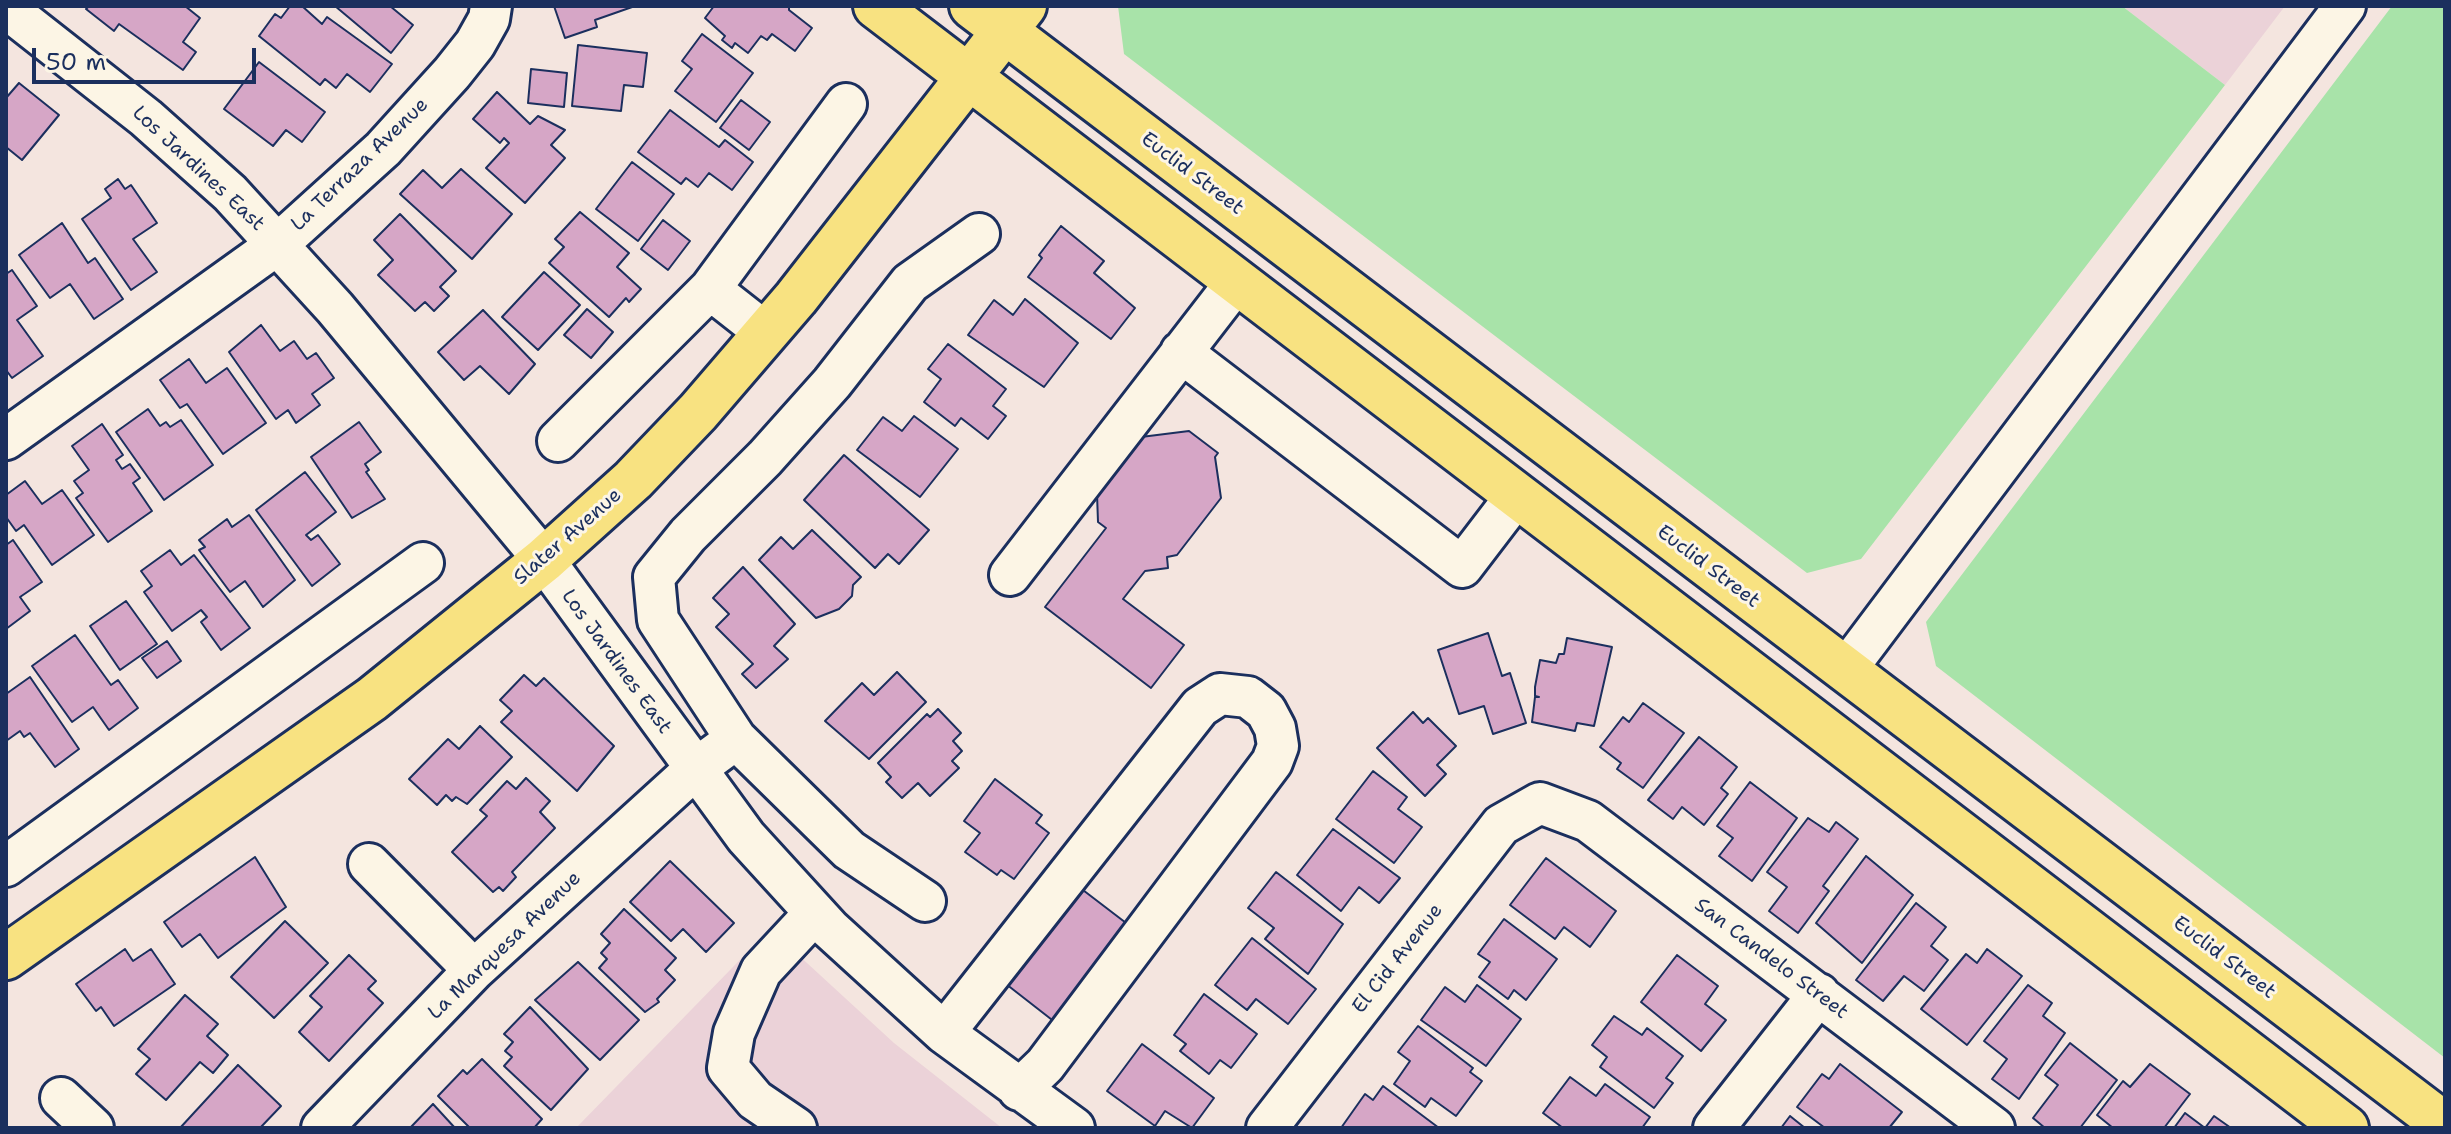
<!DOCTYPE html>
<style>
body{margin:0}
#map{position:relative;width:2451px;height:1134px;overflow:hidden;background:#f4e5df;font-family:"Shantell Sans",sans-serif}
canvas{display:block}
.frame{position:absolute;inset:0;border:8px solid #1b2f5e;pointer-events:none}
.scale{position:absolute;left:32px;top:48px;width:224px;height:36px;box-sizing:border-box;border:4px solid #1b2f5e;border-top:0;padding-left:10px;font-size:24px;line-height:28px;white-space:nowrap;color:#1b2f5e;-webkit-text-stroke:6px #fcf5e5;paint-order:stroke}
</style>
<div id="map">
<canvas width="2451" height="1134"></canvas>
<div class="frame"></div>
<div class="scale">50 m</div>
</div>
<script>
const context = document.querySelector('canvas').getContext('2d');
context.lineJoin = 'round';
function fill(path, color) {
  context.fillStyle = color;
  context.fill(path, 'evenodd');
}
function poly(rows) {
  const path = new Path2D();
  for (const r of rows) {
    path.moveTo(r[0], r[1]);
    for (let i = 2; i < r.length; i += 2) path.lineTo(r[i], r[i + 1]);
  }
  return path;
}
function strokePath(path, color, width, dash) {
  context.strokeStyle = color;
  context.lineWidth = width;
  context.lineCap = dash ? 'butt' : 'round';
  context.setLineDash(dash || []);
  context.stroke(path);
}
function write(font, color, halo, rows, align = 'center') {
  context.font = font + ' "Shantell Sans",sans-serif';
  context.lineWidth = 6;
  context.setLineDash([]);
  context.textBaseline = 'middle';
  context.strokeStyle = halo;
  context.fillStyle = color;
  for (const [text, x, y, turn = 0] of rows) {
    context.save();
    context.translate(x, y);
    context.rotate((+turn || 0) * Math.PI / 180);
    context.textAlign = isNaN(turn) ? turn : align;
    if (halo) context.strokeText(text, 0, 0);
    context.fillText(text, 0, 0);
    context.restore();
  }
}
const built = poly([
 [2122,6,2285,6,2225,85],
 [770,929,894,1043,1002,1128,576,1128]
]);
const green = poly([
 [1118,6,2122,6,2225,85,1861,559,1807,573,1124,54],
 [2392,6,2445,6,2445,1058,1936,666,1926,622]
]);
const building = poly([
 [89,6,185,6,200,18,183,42,196,52,183,70,119,24,114,31,86,9,89,6],
 [290,6,302,6,322,24,327,17,392,64,370,92,347,74,336,88,325,79,320,85,259,36,275,14,281,18,290,6],
 [335,6,390,6,413,25,391,53,335,6],
 [554,6,635,6,595,20,597,27,565,38,554,6],
 [714,6,789,6,789,10,812,28,795,51,772,34,767,40,761,36,748,53,735,43,732,48,722,40,725,36,705,18,714,6],
 [702,34,753,73,716,122,675,91,692,69,682,61,702,34],
 [578,45,647,53,643,87,624,85,621,111,572,106,578,45],
 [259,62,325,112,302,142,286,130,273,146,224,109,259,62],
 [531,69,567,73,564,107,528,103,531,69],
 [19,83,59,115,22,160,6,147,6,98,19,83],
 [497,92,530,124,538,116,565,130,551,145,565,158,525,203,486,168,509,143,504,138,500,143,473,119,497,92],
 [741,100,770,122,749,150,720,128,741,100],
 [670,110,719,147,725,140,753,162,732,190,709,173,698,187,686,178,681,184,638,152,670,110],
 [632,162,674,194,638,241,596,209,632,162],
 [461,169,512,214,472,259,400,194,423,170,442,188,461,169],
 [118,179,125,189,131,185,157,223,133,239,157,272,131,290,82,219,111,198,105,189,118,179],
 [580,212,629,253,617,267,641,289,629,302,626,298,609,317,549,263,564,247,555,239,580,212],
 [400,214,456,271,440,287,449,296,434,311,425,302,415,311,378,275,393,260,374,240,400,214],
 [663,220,690,241,668,270,641,249,663,220],
 [62,223,88,263,95,258,123,299,94,319,70,284,50,298,19,255,62,223],
 [1061,226,1104,261,1094,273,1135,308,1111,339,1028,277,1042,258,1039,255,1061,226],
 [12,270,37,306,17,320,43,356,12,378,6,370,6,274,12,270],
 [544,272,580,305,538,350,502,317,544,272],
 [1025,299,1078,343,1044,387,968,335,994,300,1013,315,1025,299],
 [587,309,613,332,591,358,564,335,587,309],
 [483,310,535,364,509,394,480,366,464,380,438,352,483,310],
 [261,325,280,351,294,341,307,359,316,353,334,378,312,394,320,405,296,423,288,410,276,419,229,352,261,325],
 [948,344,1006,389,993,406,1006,416,988,439,961,418,955,426,924,402,941,379,928,369,948,344],
 [189,359,206,383,227,368,266,423,223,454,187,404,180,408,160,380,189,359],
 [148,409,160,426,166,422,170,427,181,420,213,465,164,500,116,432,148,409],
 [914,416,958,449,920,497,857,450,883,417,902,431,914,416],
 [359,422,381,452,365,464,369,470,366,472,385,499,352,518,311,457,359,422],
 [102,424,123,455,116,460,122,469,130,464,140,478,133,483,152,511,108,542,76,498,83,493,74,481,89,470,72,446,102,424],
 [1189,431,1218,453,1215,457,1221,498,1177,555,1167,557,1168,568,1145,571,1123,599,1184,645,1151,688,1045,607,1106,528,1098,522,1097,494,1141,437,1189,431],
 [844,455,929,530,899,564,888,554,875,568,804,500,844,455],
 [305,472,336,512,306,535,311,540,318,535,340,564,312,586,256,510,305,472],
 [25,481,42,504,62,490,94,535,52,565,24,525,16,531,6,517,6,495,25,481],
 [249,515,295,580,263,607,245,581,230,592,199,550,205,547,199,540,227,519,232,527,249,515],
 [812,530,861,577,853,585,852,596,839,609,816,618,759,560,781,537,793,549,812,530],
 [13,540,42,582,20,597,30,611,6,629,6,545,13,540],
 [170,550,181,565,194,555,250,628,221,650,201,622,207,617,201,610,172,631,144,592,152,586,141,571,170,550],
 [743,567,795,624,774,646,788,659,756,688,742,674,753,664,716,627,729,614,713,598,743,567],
 [126,601,157,644,120,670,90,626,126,601],
 [1488,633,1502,676,1510,673,1526,723,1493,734,1484,706,1459,714,1438,650,1488,633],
 [75,635,111,685,118,680,138,708,109,730,93,707,72,722,32,666,75,635],
 [1567,638,1612,647,1594,726,1577,723,1575,731,1532,722,1535,697,1539,697,1535,696,1535,687,1540,660,1556,663,1559,654,1564,654,1567,638],
 [167,641,181,661,157,678,142,658,167,641],
 [897,672,926,702,869,759,825,721,862,683,874,695,897,672],
 [524,675,536,686,544,678,614,746,577,791,501,722,512,711,500,700,524,675],
 [30,677,79,749,55,767,30,733,24,737,20,731,6,741,6,694,30,677],
 [1643,703,1684,733,1643,788,1617,769,1621,763,1600,747,1623,717,1629,722,1643,703],
 [938,709,961,733,953,741,962,751,952,761,959,768,930,796,918,783,902,798,886,782,891,777,878,763,927,714,930,717,938,709],
 [1413,712,1423,723,1428,718,1456,746,1437,765,1446,774,1425,796,1377,748,1413,712],
 [480,726,512,757,467,804,456,797,452,801,446,795,437,805,409,779,448,739,459,749,480,726],
 [1699,737,1737,767,1721,788,1728,794,1704,825,1682,807,1673,819,1648,800,1699,737],
 [1373,771,1407,797,1398,809,1422,827,1394,863,1336,819,1373,771],
 [526,778,550,801,540,812,555,828,512,872,516,877,503,891,499,887,493,892,452,852,487,816,480,810,507,781,516,789,526,778],
 [995,779,1042,815,1036,823,1049,833,1014,879,1001,870,997,875,965,852,980,833,964,821,995,779],
 [1750,782,1797,818,1752,881,1719,856,1733,838,1717,826,1750,782],
 [1808,818,1829,832,1836,822,1858,839,1823,886,1829,891,1798,933,1769,911,1787,887,1767,872,1808,818],
 [1333,829,1400,878,1379,903,1359,887,1341,911,1297,875,1333,829],
 [1866,856,1913,895,1862,963,1816,923,1866,856],
 [255,857,286,907,218,958,200,934,182,947,164,922,255,857],
 [1546,858,1616,911,1590,947,1564,927,1555,939,1510,905,1546,858],
 [670,861,734,923,706,952,683,929,671,941,630,902,670,861],
 [1276,872,1343,924,1308,974,1265,939,1274,928,1248,908,1276,872],
 [1079,887,1130,926,1056,1023,1006,984,1079,887],
 [1916,903,1946,927,1931,946,1948,960,1924,991,1904,976,1883,1001,1856,980,1916,903],
 [624,909,676,958,665,970,675,980,657,999,659,1002,645,1012,599,968,607,959,601,953,610,943,601,934,624,909],
 [1504,919,1557,959,1526,1000,1514,990,1508,999,1479,977,1490,962,1478,954,1504,919],
 [285,921,328,963,274,1018,231,977,285,921],
 [1252,938,1316,989,1288,1024,1256,999,1247,1010,1215,985,1252,938],
 [125,949,133,961,151,949,175,984,114,1026,101,1007,96,1011,76,984,125,949],
 [1987,949,2022,976,1967,1045,1921,1009,1966,954,1977,963,1987,949],
 [349,955,376,981,368,989,383,1003,329,1061,299,1032,322,1007,310,996,349,955],
 [1677,955,1718,986,1705,1004,1726,1020,1701,1051,1641,1002,1677,955],
 [578,962,639,1020,600,1060,535,1000,578,962],
 [1477,985,1521,1019,1486,1066,1421,1020,1445,987,1465,1002,1477,985],
 [2028,985,2052,1003,2043,1016,2065,1033,2019,1099,1992,1079,2007,1059,1984,1041,2028,985],
 [1204,994,1257,1034,1231,1068,1220,1060,1209,1074,1180,1051,1186,1044,1174,1035,1204,994],
 [185,995,218,1024,207,1036,228,1055,213,1073,200,1062,166,1100,136,1074,150,1059,138,1049,185,995],
 [530,1007,588,1069,551,1110,504,1066,512,1057,505,1051,513,1042,504,1034,530,1007],
 [1614,1016,1642,1035,1647,1028,1683,1056,1666,1078,1673,1083,1654,1108,1600,1067,1607,1057,1592,1045,1614,1016],
 [1418,1026,1473,1068,1470,1072,1482,1081,1456,1116,1431,1098,1425,1107,1394,1084,1410,1061,1398,1052,1418,1026],
 [2070,1043,2117,1080,2080,1128,2045,1128,2033,1118,2058,1085,2045,1075,2070,1043],
 [1142,1044,1214,1098,1192,1128,1165,1111,1155,1126,1107,1091,1142,1044],
 [482,1059,542,1119,534,1128,470,1128,438,1096,463,1070,467,1074,482,1059],
 [1840,1064,1902,1112,1889,1128,1825,1128,1797,1107,1822,1074,1829,1079,1840,1064],
 [2150,1064,2190,1094,2164,1128,2113,1128,2097,1115,2123,1081,2130,1087,2150,1064],
 [238,1065,281,1106,260,1128,180,1128,238,1065],
 [1570,1077,1596,1096,1605,1084,1650,1117,1642,1128,1563,1128,1543,1113,1570,1077],
 [1383,1086,1439,1128,1341,1128,1365,1094,1373,1100,1383,1086],
 [433,1104,455,1128,410,1128,433,1104],
 [2185,1113,2205,1128,2214,1116,2231,1128,2174,1128,2185,1113],
 [1790,1116,1805,1128,1781,1128,1790,1116]
]);
const minor = poly([
 [6,8,146,118,230,193,335,308,544,560,746,837,830,929,944,1033,1074,1128],
 [710,289,766,333],
 [1181,352,1462,567,1517,495],
 [6,439,278,244,383,149,452,73,475,44,489,19,491,6],
 [558,441,710,289,846,104],
 [1010,575,1237,281],
 [1845,671,2345,6],
 [736,739,658,620,654,577,688,535,765,458,832,383,910,283,979,234],
 [369,864,474,970],
 [6,866,423,563],
 [944,1033,1200,707,1220,694,1248,697,1266,711,1275,728,1278,746,1272,762,1045,1065,1019,1090],
 [61,1098,93,1128],
 [322,1128,474,970,694,770,736,739,849,850,925,901],
 [796,1128,755,1100,728,1068,734,1033,761,971,815,913],
 [1267,1128,1501,825,1540,803,1588,821,1994,1128],
 [1714,1128,1819,994]
]);
const major = poly([
 [876,6,2346,1128],
 [972,6,2445,1125],
 [6,957,372,699,544,560,633,480,698,412,796,298,1024,6]
]);
const streetNames = [
 ["La Terraza Avenue",360,165,-44],
 ["Los Jardines East",198,169,43],
 ["Euclid Street",1192,174,37],
 ["Slater Avenue",568,537,-41],
 ["Euclid Street",1708,567,37],
 ["Los Jardines East",616,662,54],
 ["La Marquesa Avenue",505,946,-44],
 ["Euclid Street",2224,958,37],
 ["El Cid Avenue",1398,959,-52],
 ["San Candelo Street",1771,959,37]
];
fill(built, '#ebd2d8');
fill(green, '#a8e3a9');
fill(building, '#d6a6c6');
strokePath(building, '#1b2f5e', 2);
strokePath(minor, '#1b2f5e', 46);
strokePath(major, '#1b2f5e', 50);
strokePath(minor, '#fcf5e5', 40);
strokePath(major, '#f8e281', 44);
write('20px', '#1b2f5e', '#fcf5e5', streetNames);
</script>
